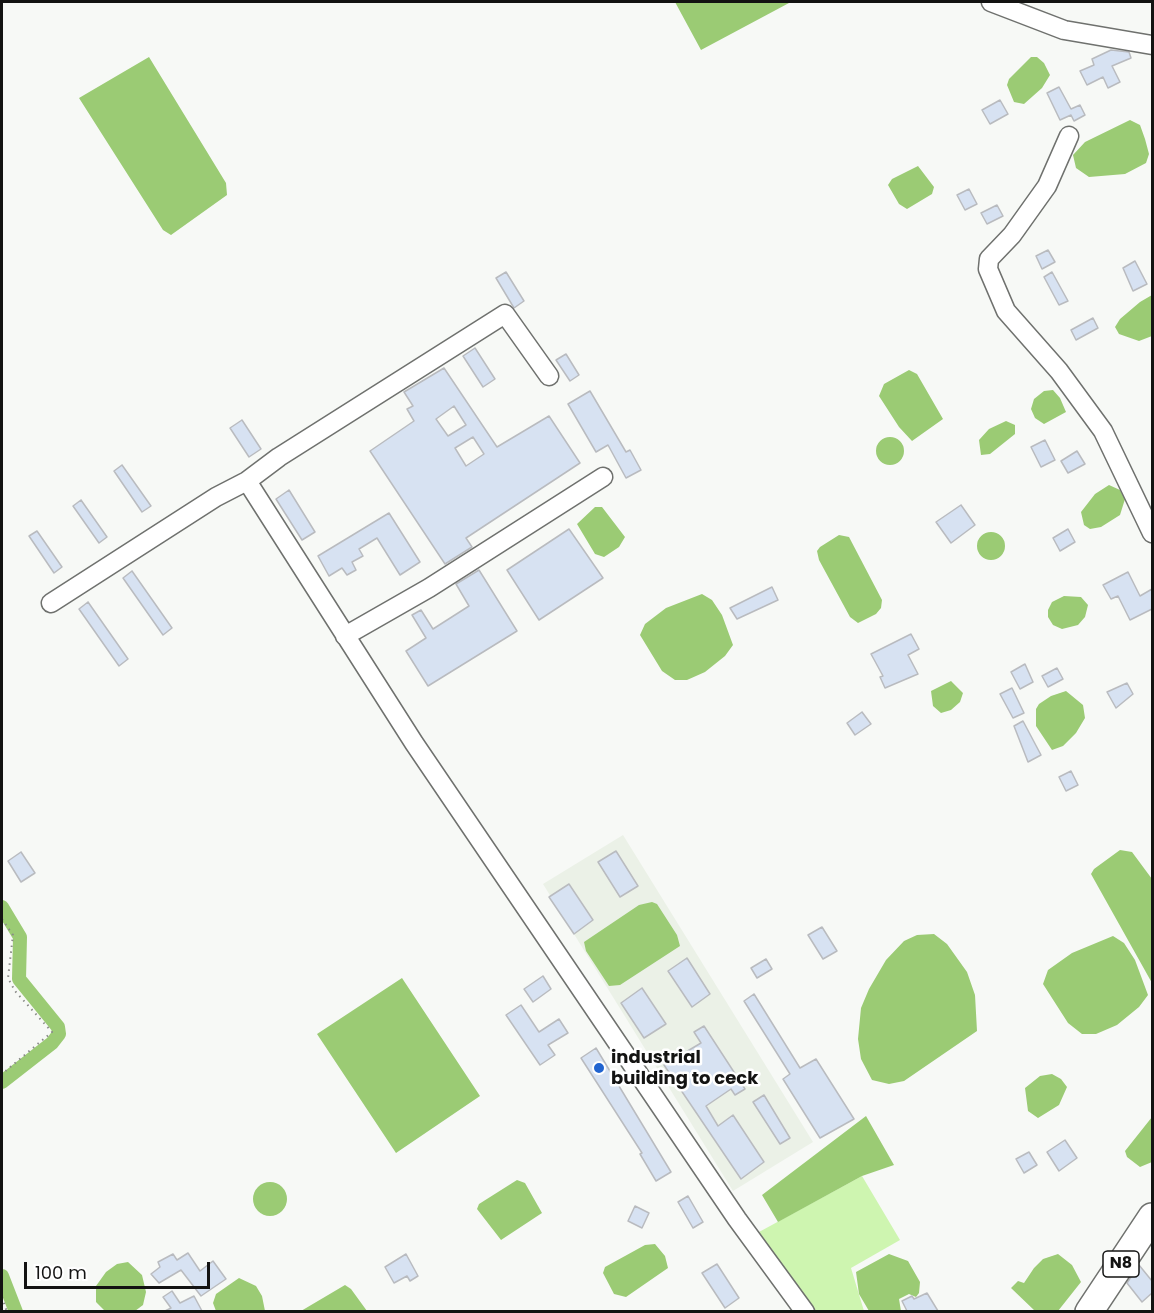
<!DOCTYPE html>
<style>
body{margin:0}
#map{position:relative;width:1154px;height:1313px;overflow:hidden;background:#f7f9f6;font-family:Poppins,sans-serif}
canvas{display:block}
.frame{position:absolute;inset:0;border:3px solid #131312;pointer-events:none}
.scale{position:absolute;left:24px;top:1262px;width:186px;height:27px;box-sizing:border-box;border:3px solid #131312;border-top:0;padding-left:8px;font-size:18px;line-height:21px;white-space:nowrap;color:#131312;-webkit-text-stroke:4px #fff;paint-order:stroke}
</style>
<div id="map">
<canvas width="1154" height="1313"></canvas>
<div class="frame"></div>
<div class="scale">100 m</div>
</div>
<script>
const context = document.querySelector('canvas').getContext('2d');
context.lineJoin = 'round';
function fill(path, color) {
  context.fillStyle = color;
  context.fill(path, 'evenodd');
}
function poly(rows) {
  const path = new Path2D();
  for (const r of rows) {
    if (r.length === 3) {
      path.moveTo(r[0] + r[2], r[1]);
      path.arc(r[0], r[1], r[2], 0, 2 * Math.PI);
      continue;
    }
    path.moveTo(r[0], r[1]);
    for (let i = 2; i < r.length; i += 2) path.lineTo(r[i], r[i + 1]);
  }
  return path;
}
function strokePath(path, color, width, dash) {
  context.strokeStyle = color;
  context.lineWidth = width;
  context.lineCap = dash ? 'butt' : 'round';
  context.setLineDash(dash || []);
  context.stroke(path);
}
function write(font, color, halo, rows, align = 'center') {
  context.font = font + ' Poppins,sans-serif';
  context.lineWidth = 5;
  context.setLineDash([]);
  context.textBaseline = 'middle';
  context.strokeStyle = halo;
  context.fillStyle = color;
  for (const [text, x, y, turn = 0] of rows) {
    context.save();
    context.translate(x, y);
    context.rotate((+turn || 0) * Math.PI / 180);
    context.textAlign = isNaN(turn) ? turn : align;
    if (halo) context.strokeText(text, 0, 0);
    context.fillText(text, 0, 0);
    context.restore();
  }
}
const built = poly([
 [623,835,813,1142,733,1191,543,884]
]);
const green = poly([
 [862,1176,900,1240,851,1268,864,1311,812,1311,759,1232]
]);
const water = poly([
 [675,2,789,2,789,3,701,50],
 [149,57,226,183,227,195,171,235,163,230,79,98],
 [1031,57,1037,57,1044,63,1050,75,1042,88,1024,104,1014,102,1007,85,1009,79],
 [1130,120,1140,125,1145,139,1149,154,1146,163,1125,174,1089,177,1076,168,1073,155,1085,142],
 [918,166,934,187,932,194,907,209,899,204,888,185,892,179],
 [1152,295,1152,336,1139,341,1119,334,1115,327,1120,319,1140,302],
 [909,370,917,374,943,419,912,441,899,427,879,396,884,384],
 [1053,390,1060,398,1066,412,1044,424,1035,418,1031,409,1034,399,1044,391],
 [1006,421,1015,425,1015,434,990,454,981,455,979,440,989,429],
 [890,451,14],
 [1109,485,1120,490,1125,499,1120,515,1101,527,1090,529,1084,525,1081,512,1095,494],
 [595,507,602,507,625,537,619,547,604,557,595,554,577,524],
 [991,546,14],
 [839,535,849,537,882,600,881,608,876,614,858,623,850,617,819,560,817,551,820,547],
 [702,594,712,600,722,615,733,645,725,656,705,672,687,680,675,680,662,671,640,635,645,624,666,608],
 [1064,596,1081,597,1088,605,1085,617,1078,625,1062,629,1053,625,1048,617,1048,610,1052,602],
 [951,681,963,693,960,702,951,710,941,713,933,706,931,691],
 [1066,691,1083,705,1085,718,1076,733,1063,746,1052,750,1036,726,1036,709,1039,704,1051,696],
 [1120,850,1132,852,1152,879,1152,983,1091,874,1094,869],
 [652,902,657,904,677,935,680,946,620,985,609,986,586,951,584,942,639,905],
 [934,934,947,944,967,972,975,995,977,1031,904,1081,889,1084,872,1080,861,1059,858,1039,861,1008,869,989,886,960,904,941,917,935],
 [1113,936,1124,943,1135,960,1148,995,1139,1007,1117,1025,1096,1034,1082,1034,1068,1023,1043,984,1048,970,1072,953],
 [402,978,480,1096,396,1153,317,1034],
 [1052,1074,1061,1079,1067,1087,1059,1105,1038,1118,1028,1111,1025,1088,1040,1076],
 [866,1116,894,1165,862,1176,778,1222,762,1195],
 [1152,1117,1152,1162,1140,1167,1127,1157,1125,1151],
 [517,1180,525,1183,542,1213,501,1240,477,1209,479,1204],
 [270,1199,17],
 [655,1244,665,1256,668,1268,626,1297,614,1294,603,1273,605,1267,645,1245],
 [889,1254,908,1261,920,1282,919,1293,916,1297,909,1294,899,1299,901,1311,869,1311,859,1294,856,1272],
 [1058,1254,1072,1265,1081,1282,1058,1311,1035,1311,1011,1288,1018,1281,1024,1283,1034,1268,1043,1259],
 [128,1262,142,1275,146,1292,143,1305,135,1311,105,1311,96,1302,96,1286,106,1272,117,1264],
 [239,1278,256,1286,262,1296,265,1311,216,1311,213,1303,216,1294],
 [345,1285,351,1289,367,1311,301,1311]
]);
const canal = poly([
 [2,907,20,937,19,979,58,1027,59,1034,52,1043,2,1082],
 [2,1276,16,1312]
]);
const building = poly([
 [1111,50,1129,52,1131,58,1112,66,1120,82,1108,88,1103,77,1087,85,1080,71,1094,65,1092,59,1111,50],
 [1059,87,1071,109,1080,105,1085,115,1074,121,1071,115,1060,120,1047,93,1059,87],
 [1000,100,1008,114,990,124,982,110,1000,100],
 [969,189,977,204,965,210,957,195,969,189],
 [997,205,1003,216,987,224,981,213,997,205],
 [1048,250,1055,262,1042,269,1036,256,1048,250],
 [1135,261,1147,284,1133,291,1123,268,1135,261],
 [506,272,524,301,514,308,496,278,506,272],
 [1052,272,1068,301,1059,305,1044,277,1052,272],
 [1093,318,1098,328,1076,340,1071,330,1093,318],
 [475,348,495,379,483,387,463,356,475,348],
 [566,354,579,375,570,381,556,360,566,354],
 [444,368,497,447,549,416,580,463,466,538,472,547,445,564,370,451,414,421,407,409,413,406,404,392,444,368],
 [454,406,466,425,448,436,436,419,454,406],
 [473,437,484,454,466,466,455,448,473,437],
 [590,391,626,452,630,450,641,470,626,478,608,445,596,452,568,404,590,391],
 [242,420,261,449,249,457,230,428,242,420],
 [1045,440,1055,460,1041,467,1031,447,1045,440],
 [1077,451,1085,464,1068,473,1061,461,1077,451],
 [122,465,151,506,142,512,114,471,122,465],
 [289,490,315,532,302,540,276,499,289,490],
 [81,500,107,537,99,543,73,506,81,500],
 [961,505,975,525,951,543,936,522,961,505],
 [389,513,420,562,400,575,377,538,359,549,363,556,352,562,356,570,347,575,342,568,329,576,318,556,389,513],
 [569,529,603,578,539,620,507,570,569,529],
 [1068,529,1075,542,1060,551,1053,538,1068,529],
 [37,531,62,567,54,573,29,536,37,531],
 [479,570,517,631,428,686,406,651,426,638,412,615,421,610,433,629,469,606,456,584,479,570],
 [132,571,172,628,163,635,123,578,132,571],
 [1128,572,1140,596,1152,589,1152,609,1130,620,1118,596,1111,599,1103,585,1128,572],
 [772,587,778,600,737,619,730,608,772,587],
 [88,602,128,659,119,666,79,609,88,602],
 [911,634,919,649,908,655,918,674,885,688,880,677,883,676,871,654,911,634],
 [1025,664,1033,682,1020,689,1011,672,1025,664],
 [1057,668,1063,679,1048,687,1042,676,1057,668],
 [1127,683,1133,694,1116,708,1107,692,1127,683],
 [1012,688,1024,713,1013,718,1000,694,1012,688],
 [862,712,871,724,855,735,847,723,862,712],
 [1023,721,1041,755,1028,762,1014,726,1023,721],
 [1071,771,1078,785,1066,791,1059,777,1071,771],
 [616,851,638,886,620,897,598,862,616,851],
 [21,852,35,873,21,882,8,861,21,852],
 [569,884,593,920,574,934,549,897,569,884],
 [822,927,837,951,823,959,808,935,822,927],
 [687,958,710,994,692,1007,668,971,687,958],
 [766,959,772,969,757,978,751,968,766,959],
 [543,976,551,989,533,1002,524,989,543,976],
 [642,988,666,1024,644,1038,621,1003,642,988],
 [754,994,800,1068,816,1059,854,1119,820,1138,783,1079,790,1074,744,1001,754,994],
 [521,1005,539,1032,559,1019,568,1033,548,1045,555,1055,540,1065,506,1015,521,1005],
 [704,1026,745,1089,735,1095,731,1089,706,1106,718,1126,733,1115,764,1162,741,1179,664,1065,701,1043,694,1032,704,1026],
 [596,1048,671,1172,656,1181,640,1154,642,1153,581,1058,596,1048],
 [764,1095,790,1138,780,1144,753,1102,764,1095],
 [1065,1140,1077,1158,1059,1171,1047,1152,1065,1140],
 [1029,1152,1037,1165,1024,1173,1016,1159,1029,1152],
 [688,1196,703,1222,693,1228,678,1202,688,1196],
 [635,1206,649,1213,642,1228,628,1221,635,1206],
 [188,1253,200,1271,213,1261,226,1279,201,1296,181,1270,159,1283,151,1274,160,1267,158,1262,173,1254,177,1260,188,1253],
 [406,1254,418,1276,410,1281,407,1276,394,1283,385,1267,406,1254],
 [717,1264,739,1298,725,1308,702,1273,717,1264],
 [1139,1265,1152,1281,1152,1293,1142,1302,1127,1283,1139,1265],
 [172,1291,180,1303,194,1296,202,1311,165,1311,171,1308,163,1297,172,1291],
 [927,1293,938,1311,907,1311,902,1301,912,1296,914,1299,927,1293]
]);
const path = poly([
 [2,919,13,935,8,978,15,991,52,1032,2,1074],
 [2,1297,7,1312]
]);
const minor = poly([
 [991,2,1064,30,1152,45],
 [1069,136,1047,186,1012,235,989,259,988,269,1006,311,1059,371,1103,431,1152,533],
 [247,481,414,743,737,1219,805,1312],
 [51,603,216,497,247,481,279,457,505,314,549,376],
 [345,636,429,588,603,477]
]);
const highway = poly([
 [1089,1312,1152,1217]
]);
const markers = [
 [599,1068,6,"#2164d0"]
];
const shields = [
 [1121,1264,36]
];
const shieldNames = [
 ["N8",1121,1264]
];
const poiNames = [
 ["industrial",611,1058],
 ["building to ceck",611,1079]
];
fill(built, '#ebf1e7');
fill(green, '#cef5b0');
fill(water, '#9bcb74');
strokePath(canal, '#9bcb74', 14);
fill(building, '#d7e2f2');
strokePath(building, '#b9bbbf', 1.5);
strokePath(minor, '#6f716e', 21);
strokePath(highway, '#6f716e', 30);
strokePath(path, '#898a88', 2, [1.5, 4.5]);
strokePath(minor, '#fff', 18);
strokePath(highway, '#fff', 27);
for (const [x, y, r, color] of markers) {
  const dot = new Path2D();
  dot.arc(x, y, r, 0, 2 * Math.PI);
  context.fillStyle = color;
  context.fill(dot);
  strokePath(dot, '#fff', 2);
}
for (const [x, y, w] of shields) {
  const box = new Path2D();
  box.roundRect(x - w / 2, y - 13, w, 26, 4.5);
  context.fillStyle = '#fff';
  context.fill(box);
  strokePath(box, '#131312', 1.5);
}
write('bold 16px', '#131312', null, shieldNames);
write('bold 18px', '#131312', '#fff', poiNames, 'left');
</script>
